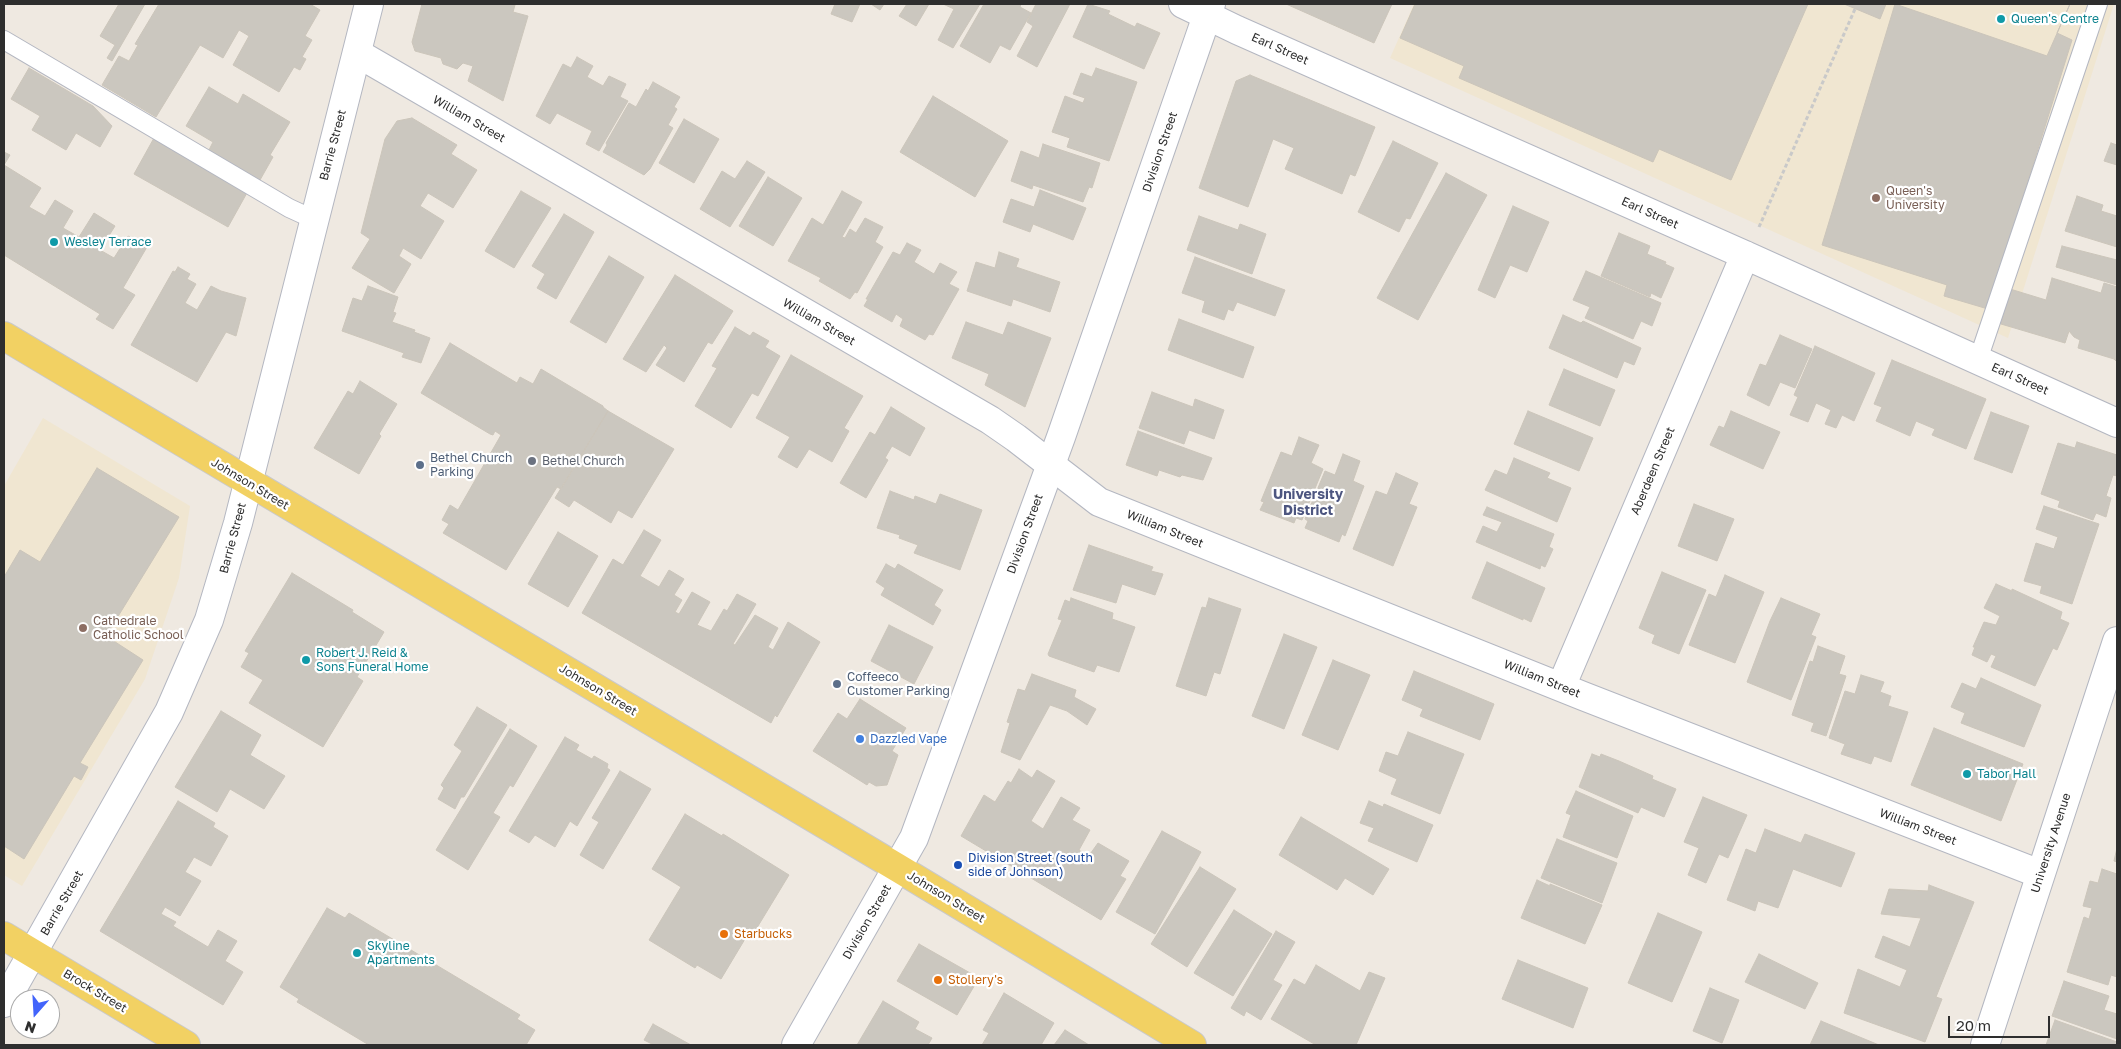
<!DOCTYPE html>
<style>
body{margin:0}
#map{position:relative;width:2121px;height:1049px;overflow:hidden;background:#efe9e1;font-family:"Golos Text",sans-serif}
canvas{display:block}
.frame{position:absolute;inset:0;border:5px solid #2e2e2e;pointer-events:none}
.north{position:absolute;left:10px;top:989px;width:50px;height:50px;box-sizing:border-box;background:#fff;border:1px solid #ababab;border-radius:50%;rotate:199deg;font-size:14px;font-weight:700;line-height:20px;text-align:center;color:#2e2e2e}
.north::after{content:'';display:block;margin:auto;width:18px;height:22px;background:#4264fb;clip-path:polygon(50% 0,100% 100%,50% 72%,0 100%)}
.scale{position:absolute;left:1948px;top:1016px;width:102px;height:22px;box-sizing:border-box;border:2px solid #2e2e2e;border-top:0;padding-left:6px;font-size:15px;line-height:18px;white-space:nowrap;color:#2e2e2e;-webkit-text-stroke:4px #fff;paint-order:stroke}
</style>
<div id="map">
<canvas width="2121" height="1049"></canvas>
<div class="frame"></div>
<div class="north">N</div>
<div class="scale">20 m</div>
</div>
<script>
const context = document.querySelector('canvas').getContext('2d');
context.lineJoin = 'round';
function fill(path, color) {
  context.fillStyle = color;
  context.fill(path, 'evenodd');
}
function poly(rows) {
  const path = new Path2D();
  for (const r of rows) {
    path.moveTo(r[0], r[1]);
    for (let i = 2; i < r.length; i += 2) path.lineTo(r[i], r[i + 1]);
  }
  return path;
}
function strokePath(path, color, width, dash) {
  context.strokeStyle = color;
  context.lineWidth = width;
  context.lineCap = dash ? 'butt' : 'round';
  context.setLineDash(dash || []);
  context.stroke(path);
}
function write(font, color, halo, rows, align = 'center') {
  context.font = font + ' "Golos Text",sans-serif';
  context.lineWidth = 4.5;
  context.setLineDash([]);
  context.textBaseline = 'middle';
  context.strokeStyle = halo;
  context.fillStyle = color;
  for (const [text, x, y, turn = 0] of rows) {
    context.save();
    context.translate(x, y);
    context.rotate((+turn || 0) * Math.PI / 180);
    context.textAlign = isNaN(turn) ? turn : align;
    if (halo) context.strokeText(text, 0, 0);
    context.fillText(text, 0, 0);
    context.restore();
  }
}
const education = poly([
 [1414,4,2114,4,2008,338,1390,58],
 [43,418,190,506,179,578,145,679,22,886,4,875,4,486]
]);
const building = poly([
 [119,4,145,4,112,61,107,58,115,45,100,36,119,4],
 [159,4,310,4,320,10,305,36,312,40,302,57,306,59,300,70,294,67,279,92,233,65,249,36,239,30,223,58,200,45,156,117,102,85,119,56,129,61,138,45,135,44,159,4],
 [422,4,509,4,515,5,513,12,528,16,503,101,468,81,473,66,463,63,457,69,443,64,441,58,415,51,412,42,422,4],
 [835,4,860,4,852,22,831,14,835,4],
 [871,4,884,4,880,10,871,4],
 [907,4,929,4,916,26,899,16,907,4],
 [943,4,980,4,953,48,938,40,954,9,943,4],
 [984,4,1021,4,1020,7,1031,13,1010,50,1000,45,990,63,960,46,984,4],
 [1036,4,1070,4,1037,67,1017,56,1033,26,1027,22,1036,4],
 [1088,4,1110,11,1108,14,1135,27,1137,23,1160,33,1144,69,1073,37,1088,4],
 [1286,4,1392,4,1374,43,1286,4],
 [1415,4,1808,4,1731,180,1659,149,1653,162,1459,78,1464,66,1400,38,1415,4],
 [1844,4,1886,4,1880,19,1844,4],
 [1895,4,2070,4,2057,33,2072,40,1988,309,1944,296,1947,285,1822,245,1895,4],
 [1895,4,2070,4,2047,56,1895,4],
 [577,57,593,66,587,77,603,86,609,76,626,84,620,97,628,101,599,151,586,144,592,131,557,113,550,124,536,116,563,64,571,68,577,57],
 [29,68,93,106,112,126,100,147,76,133,66,150,32,130,40,116,11,99,29,68],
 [1096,68,1137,82,1109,161,1067,147,1070,138,1052,132,1065,96,1083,103,1085,98,1073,94,1081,73,1092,77,1096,68],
 [1250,75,1375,127,1355,176,1350,174,1342,194,1285,169,1294,148,1273,139,1248,207,1199,188,1236,81,1250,75],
 [653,82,680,97,674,107,677,109,668,125,673,128,650,169,644,175,603,152,607,145,606,143,629,103,636,107,646,89,648,91,653,82],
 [209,87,238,104,243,94,290,122,270,155,273,157,260,180,210,151,209,150,213,142,186,126,209,87],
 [933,96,1008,141,975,197,900,152,933,96],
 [412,118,457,145,451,154,477,170,453,208,428,193,420,206,444,221,421,259,403,248,399,256,411,264,394,293,352,268,370,239,361,233,385,139,397,121,412,118],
 [684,119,719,139,694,183,659,163,684,119],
 [154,138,248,191,228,227,134,174,154,138],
 [1393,141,1438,163,1410,219,1406,218,1399,232,1358,212,1393,141],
 [2111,143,2117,145,2117,165,2104,161,2111,143],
 [1043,144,1100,163,1092,188,1089,187,1083,202,1033,185,1032,189,1011,181,1021,151,1039,158,1043,144],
 [4,152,10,155,4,165,41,188,29,207,45,216,55,200,73,211,63,228,79,237,94,213,115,226,100,250,114,258,128,236,147,247,123,288,135,295,113,329,96,319,100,314,4,255,4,152],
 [747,161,765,172,730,227,700,209,722,171,735,179,747,161],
 [1446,173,1487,195,1418,320,1377,298,1446,173],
 [768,177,802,198,773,246,739,226,768,177],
 [1040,190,1086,208,1073,240,1033,224,1030,232,1003,222,1011,199,1034,207,1040,190],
 [521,191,551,208,514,268,485,251,521,191],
 [842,191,862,202,842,237,845,238,850,229,856,233,865,218,883,227,875,242,883,247,857,293,855,292,850,299,819,281,821,278,788,261,812,218,823,225,842,191],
 [2077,196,2103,205,2101,211,2117,216,2117,247,2065,231,2077,196],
 [1513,206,1549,222,1527,272,1510,265,1495,298,1478,290,1513,206],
 [564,214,594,232,556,299,537,288,545,274,532,266,564,214],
 [1199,216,1238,230,1240,224,1266,234,1252,274,1187,250,1199,216],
 [1619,233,1650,246,1647,254,1666,262,1665,264,1674,268,1661,298,1651,293,1650,297,1601,276,1619,233],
 [907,243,921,250,914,262,934,274,940,263,957,272,949,284,959,289,933,335,929,334,925,340,900,326,903,319,896,314,892,322,864,306,868,299,866,299,893,252,900,255,907,243],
 [2062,246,2117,260,2117,285,2056,267,2062,246],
 [999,252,1019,259,1016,267,1060,282,1050,312,1013,299,1011,306,967,291,976,262,995,268,999,252],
 [609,256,644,277,606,343,570,322,609,256],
 [1195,257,1285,290,1275,316,1237,302,1233,311,1228,309,1224,320,1202,312,1205,301,1182,293,1195,257],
 [178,267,190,274,187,279,196,284,185,303,197,310,211,286,221,291,246,298,236,336,226,332,197,382,131,345,173,271,175,272,178,267],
 [1586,271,1661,303,1652,326,1641,321,1633,339,1585,318,1590,307,1573,300,1586,271],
 [675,275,733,311,712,344,708,342,684,382,656,365,667,348,664,345,646,372,623,359,675,275],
 [2052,278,2101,293,2104,283,2117,287,2117,362,2114,359,2078,348,2080,340,2074,337,2069,331,2065,343,2001,324,2010,289,2046,300,2052,278],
 [368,286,398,297,393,312,396,313,392,322,415,330,414,332,430,338,421,363,402,357,404,353,342,331,353,298,362,301,368,286],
 [1563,315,1581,323,1583,321,1641,348,1634,365,1624,361,1617,378,1549,348,1563,315],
 [1179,319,1254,347,1243,378,1168,350,1179,319],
 [966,322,1003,335,1008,322,1051,338,1025,407,985,385,989,374,952,358,966,322],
 [735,327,750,336,753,332,769,341,765,347,780,356,758,396,752,393,731,428,695,406,717,368,712,366,735,327],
 [1780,335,1812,349,1795,388,1780,382,1769,406,1747,395,1760,364,1766,366,1780,335],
 [450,343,517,383,520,377,533,384,541,369,603,406,603,407,608,411,561,489,557,487,506,570,443,533,449,524,442,520,450,505,458,510,501,435,495,431,493,435,490,434,421,393,450,343],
 [1815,346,1875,373,1854,421,1842,415,1836,428,1825,424,1831,410,1816,403,1808,422,1790,415,1798,397,1794,395,1815,346],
 [791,355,863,396,844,428,849,431,832,462,809,449,797,468,778,457,790,437,756,418,791,355],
 [1892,360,1986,399,1966,449,1932,435,1935,429,1916,421,1910,436,1876,421,1882,407,1874,404,1892,360],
 [1564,369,1615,390,1600,426,1549,405,1564,369],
 [360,381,397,404,379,434,381,436,359,474,314,448,348,391,353,394,360,381],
 [1152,392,1193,407,1195,399,1224,410,1214,439,1189,430,1184,444,1139,428,1152,392],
 [891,407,925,428,910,456,892,446,885,458,888,460,866,498,840,483,870,432,875,435,891,407],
 [608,411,674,449,632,518,618,510,611,523,574,500,569,507,555,498,608,411],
 [1528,411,1593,438,1579,471,1514,444,1528,411],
 [1731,411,1780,432,1763,469,1710,445,1719,426,1724,428,1731,411],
 [1991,412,2029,426,2012,473,1974,459,1991,412],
 [1138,431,1212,458,1203,480,1182,475,1180,477,1159,470,1157,476,1126,465,1138,431],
 [1299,437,1319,445,1311,463,1323,469,1302,520,1296,518,1294,523,1260,510,1264,502,1261,501,1281,452,1292,456,1299,437],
 [2077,442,2117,455,2117,476,2113,475,2106,496,2111,498,2106,517,2096,513,2093,520,2058,507,2060,501,2041,494,2058,443,2075,448,2077,442],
 [1343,454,1360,461,1353,481,1364,486,1345,536,1342,534,1339,542,1305,528,1308,521,1305,519,1325,471,1335,475,1343,454],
 [1514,458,1550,473,1547,478,1571,488,1557,522,1485,490,1495,470,1507,475,1514,458],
 [97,468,179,517,106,636,143,660,80,763,88,767,81,780,74,776,24,859,4,846,4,577,20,550,40,562,97,468],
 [1396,473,1418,483,1409,504,1417,507,1393,566,1353,549,1376,491,1387,495,1396,473],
 [890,491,914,500,915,496,936,504,940,494,982,510,960,570,914,553,918,545,899,538,900,535,877,528,890,491],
 [1694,504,1734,519,1717,561,1678,546,1694,504],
 [2044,506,2099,524,2072,604,2040,593,2042,586,2024,581,2036,543,2054,549,2058,537,2036,529,2044,506],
 [1487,507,1554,534,1549,547,1553,549,1545,567,1541,565,1540,569,1476,542,1483,526,1497,532,1502,522,1483,515,1487,507],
 [644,530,661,540,640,576,659,587,669,570,684,579,674,595,682,600,675,612,679,614,692,592,710,602,697,625,711,631,724,609,727,611,737,594,756,604,733,644,735,645,755,615,778,628,768,647,773,650,788,622,820,642,777,717,775,715,771,723,582,613,613,559,623,565,644,530],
 [558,532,598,556,568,607,528,584,558,532],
 [1089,545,1153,567,1151,571,1163,574,1155,595,1122,584,1116,603,1073,590,1089,545],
 [1487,562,1545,588,1531,622,1523,618,1523,620,1472,598,1487,562],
 [886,564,895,569,898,564,943,590,934,605,941,610,933,625,881,595,885,588,876,582,886,564],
 [1662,572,1706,590,1679,654,1652,643,1655,635,1639,628,1662,572],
 [292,573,353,610,352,612,384,632,357,677,363,681,323,747,249,703,263,680,241,667,249,653,245,651,292,573],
 [1725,575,1764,592,1735,663,1689,645,1709,594,1716,597,1725,575],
 [1996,584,2012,591,2012,589,2062,612,2060,619,2069,623,2057,650,2053,648,2035,686,1991,667,1996,656,1991,654,1987,662,1972,655,1975,647,1973,647,1984,622,1996,625,2000,616,1984,608,1996,584],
 [1071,598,1113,613,1112,619,1135,627,1119,672,1097,665,1094,672,1049,656,1048,654,1062,620,1058,619,1065,600,1070,602,1071,598],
 [1209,598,1241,609,1220,674,1214,672,1206,696,1176,686,1202,607,1206,608,1209,598],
 [1781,598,1820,614,1811,635,1816,637,1791,700,1747,682,1770,621,1781,598],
 [889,625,933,647,914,684,871,661,889,625],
 [1284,634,1317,647,1284,729,1252,716,1284,634],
 [1818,646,1845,656,1839,674,1846,676,1826,736,1811,731,1814,723,1792,715,1810,661,1813,662,1818,646],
 [1333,660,1370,675,1338,750,1302,735,1333,660],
 [1414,671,1494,704,1480,740,1420,716,1423,709,1402,700,1414,671],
 [1032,674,1076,690,1074,697,1096,709,1087,725,1067,711,1050,705,1020,760,1001,752,1010,723,1007,722,1018,689,1025,691,1032,674],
 [1861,675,1884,682,1880,692,1891,696,1888,706,1908,712,1891,762,1874,756,1871,764,1841,754,1845,744,1829,738,1845,691,1855,694,1861,675],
 [1981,678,2041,705,2024,747,1961,723,1965,713,1951,707,1962,683,1976,689,1981,678],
 [860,699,906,728,892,751,898,755,887,785,876,786,869,782,867,785,813,751,838,713,847,719,860,699],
 [477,707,507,725,464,797,461,797,455,809,438,799,444,788,441,785,462,751,454,745,477,707],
 [221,711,261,735,250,755,285,776,264,809,230,789,217,812,175,787,221,711],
 [1934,728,2023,764,2001,821,1911,785,1934,728],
 [510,729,537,746,513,787,510,785,493,813,500,817,468,870,436,850,510,729],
 [1408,732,1464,754,1440,814,1391,794,1397,779,1379,771,1386,752,1398,756,1408,732],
 [565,737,579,745,576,750,592,759,594,756,608,764,607,768,610,770,577,826,570,821,555,847,535,835,529,843,509,831,565,737],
 [1592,754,1600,757,1601,754,1619,761,1653,776,1652,779,1676,789,1664,817,1641,807,1638,813,1579,787,1592,754],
 [1019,769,1032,778,1037,770,1055,781,1031,821,1043,829,1061,797,1080,808,1072,820,1090,830,1079,850,1088,857,1098,843,1129,861,1120,876,1126,879,1101,920,961,836,984,795,995,802,1008,781,1011,783,1019,769],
 [620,771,651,789,603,869,580,855,599,822,592,818,620,771],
 [1576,791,1633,816,1617,858,1563,837,1571,815,1566,813,1576,791],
 [1703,797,1747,815,1728,858,1719,854,1706,883,1688,875,1699,848,1684,842,1703,797],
 [178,801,215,823,213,827,228,836,211,866,194,857,185,872,201,881,180,916,165,907,161,914,176,922,173,926,208,947,218,930,237,941,225,961,243,972,223,1005,100,931,178,801],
 [1369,801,1383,807,1384,804,1433,825,1417,862,1368,841,1374,828,1360,823,1369,801],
 [685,814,722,836,723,834,789,875,755,931,751,929,721,979,697,965,695,968,649,940,681,887,652,869,685,814],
 [1301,817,1389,869,1373,895,1345,878,1337,890,1279,855,1301,817],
 [1765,829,1801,843,1805,834,1855,853,1841,887,1793,869,1778,908,1758,901,1755,911,1727,900,1746,849,1756,853,1765,829],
 [1162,831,1201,852,1155,934,1116,912,1162,831],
 [1557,839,1617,863,1602,903,1541,878,1557,839],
 [2117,848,2117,862,2114,861,2117,848],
 [1200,867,1236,889,1187,967,1151,944,1200,867],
 [2102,869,2117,874,2117,977,2111,975,2108,985,2067,972,2084,917,2089,919,2092,908,2083,906,2090,881,2098,883,2102,869],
 [1537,880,1550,886,1550,884,1602,905,1585,944,1521,918,1537,880],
 [1929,885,1974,902,1936,997,1942,999,1925,1042,1844,1013,1858,969,1900,987,1907,970,1875,957,1883,936,1910,947,1921,918,1881,914,1889,889,1928,891,1929,885],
 [327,908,345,918,349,913,520,1015,517,1019,535,1030,526,1045,369,1045,297,1002,299,999,280,987,327,908],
 [1234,910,1272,934,1233,996,1194,973,1234,910],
 [1658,913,1702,932,1672,1002,1628,983,1658,913],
 [1276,931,1295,942,1273,980,1282,985,1261,1020,1246,1011,1244,1016,1231,1008,1276,931],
 [919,944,979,978,957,1015,897,981,919,944],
 [1759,954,1818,983,1805,1009,1745,982,1759,954],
 [1518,960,1588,988,1573,1028,1502,999,1518,960],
 [1316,965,1360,991,1369,972,1385,978,1356,1045,1316,1045,1271,1019,1294,979,1305,985,1316,965],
 [2064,981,2109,996,2104,1010,2117,1014,2117,1039,2052,1016,2064,981],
 [1710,988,1739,1000,1722,1043,1693,1031,1710,988],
 [1004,993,1054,1023,1041,1045,982,1045,989,1033,983,1030,1004,993],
 [883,1001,919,1022,915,1029,932,1038,928,1045,857,1045,883,1001],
 [2055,1020,2117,1042,2117,1045,2046,1045,2055,1020],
 [1821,1021,1879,1045,1810,1045,1821,1021],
 [653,1024,691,1045,654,1045,644,1040,653,1024],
 [1065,1030,1089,1045,1054,1045,1065,1030]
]);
const path = poly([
 [1759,227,1855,9]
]);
const service = poly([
 [4,40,289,208,313,219],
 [1978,360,2098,4]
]);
const minor = poly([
 [1183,4,1237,30,1745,255,2117,423],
 [357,53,990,420,1016,438,1099,502,1583,696,2040,874],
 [1561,687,1745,255]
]);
const tertiary = poly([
 [796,1045,914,838,1061,437,1211,4]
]);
const secondary = poly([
 [4,1003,169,712,209,620,238,523,369,4],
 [1985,1045,2117,641]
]);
const primary = poly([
 [4,336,898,868,1192,1045],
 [4,936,186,1045]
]);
const markers = [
 [2001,19,5,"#0f9aa8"],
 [1876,198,5,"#8d6e63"],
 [54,242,5,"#0f9aa8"],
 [532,461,5,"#6b7280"],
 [420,465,5,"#5c6f8a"],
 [83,628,5,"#8d6e63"],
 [306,660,5,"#0f9aa8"],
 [837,684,5,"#5c6f8a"],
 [860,739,5,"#3f7fe0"],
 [1967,774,5,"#0f9aa8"],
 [958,865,5,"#1a4fb4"],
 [724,934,5,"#e8710a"],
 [357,953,5,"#0f9aa8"],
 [938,980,5,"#e8710a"]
];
const cultureNames = [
 ["Queen's Centre",2011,19],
 ["Wesley Terrace",64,242],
 ["Robert J. Reid &",316,653],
 ["Sons Funeral Home",316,667],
 ["Tabor Hall",1977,774],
 ["Skyline",367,946],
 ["Apartments",367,960]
];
const streetNames = [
 ["Earl Street",1280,49,24],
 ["William Street",469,119,30],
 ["Barrie Street",333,145,-75],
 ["Division Street",1160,152,-71],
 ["Earl Street",1650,213,24],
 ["William Street",819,322,30],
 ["Earl Street",2020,379,24],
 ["Aberdeen Street",1653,471,-67],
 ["Johnson Street",250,484,31],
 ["William Street",1165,529,22],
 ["Division Street",1025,534,-70],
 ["Barrie Street",233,538,-75],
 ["William Street",1542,679,22],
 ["Johnson Street",598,690,31],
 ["William Street",1918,827,21],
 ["University Avenue",2051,843,-72],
 ["Johnson Street",946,897,31],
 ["Barrie Street",62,903,-60],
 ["Division Street",867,922,-60],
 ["Brock Street",95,991,31]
];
const educationNames = [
 ["Queen's",1886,191],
 ["University",1886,205],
 ["Cathedrale",93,621],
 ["Catholic School",93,635]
];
const serviceNames = [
 ["Bethel Church",430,458],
 ["Parking",430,472],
 ["Coffeeco",847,677],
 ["Customer Parking",847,691]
];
const worshipNames = [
 ["Bethel Church",542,461]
];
const shopNames = [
 ["Dazzled Vape",870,739]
];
const transitNames = [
 ["Division Street (south",968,858],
 ["side of Johnson)",968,872]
];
const foodNames = [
 ["Starbucks",734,934],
 ["Stollery's",948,980]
];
const neighbourhoodNames = [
 ["University",1308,495],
 ["District",1308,511]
];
fill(education, '#f0e6d1');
fill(building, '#cbc7bf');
strokePath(building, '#cbc5ba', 1);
strokePath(service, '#b4b7c1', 20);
strokePath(minor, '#b4b7c1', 30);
strokePath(tertiary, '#b4b7c1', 30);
strokePath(secondary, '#b4b7c1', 30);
strokePath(primary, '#c9c9c9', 30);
strokePath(path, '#c9c9c9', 3, [4, 2.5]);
strokePath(service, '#fff', 18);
strokePath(minor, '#fff', 28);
strokePath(tertiary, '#fff', 28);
strokePath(secondary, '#fff', 28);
strokePath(primary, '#f2d163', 28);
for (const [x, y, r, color] of markers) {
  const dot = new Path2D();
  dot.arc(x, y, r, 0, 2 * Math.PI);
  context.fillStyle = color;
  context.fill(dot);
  strokePath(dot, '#fff', 2);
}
write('12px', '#0d838f', '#fff', cultureNames, 'left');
write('12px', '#2e2e2e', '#fff', streetNames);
write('12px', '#785e54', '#fff', educationNames, 'left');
write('12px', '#4e5e75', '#fff', serviceNames, 'left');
write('12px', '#5b616d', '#fff', worshipNames, 'left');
write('12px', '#366cbe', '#fff', shopNames, 'left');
write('12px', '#164399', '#fff', transitNames, 'left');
write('12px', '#c56008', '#fff', foodNames, 'left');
write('bold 14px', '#4d5680', '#fff', neighbourhoodNames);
</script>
